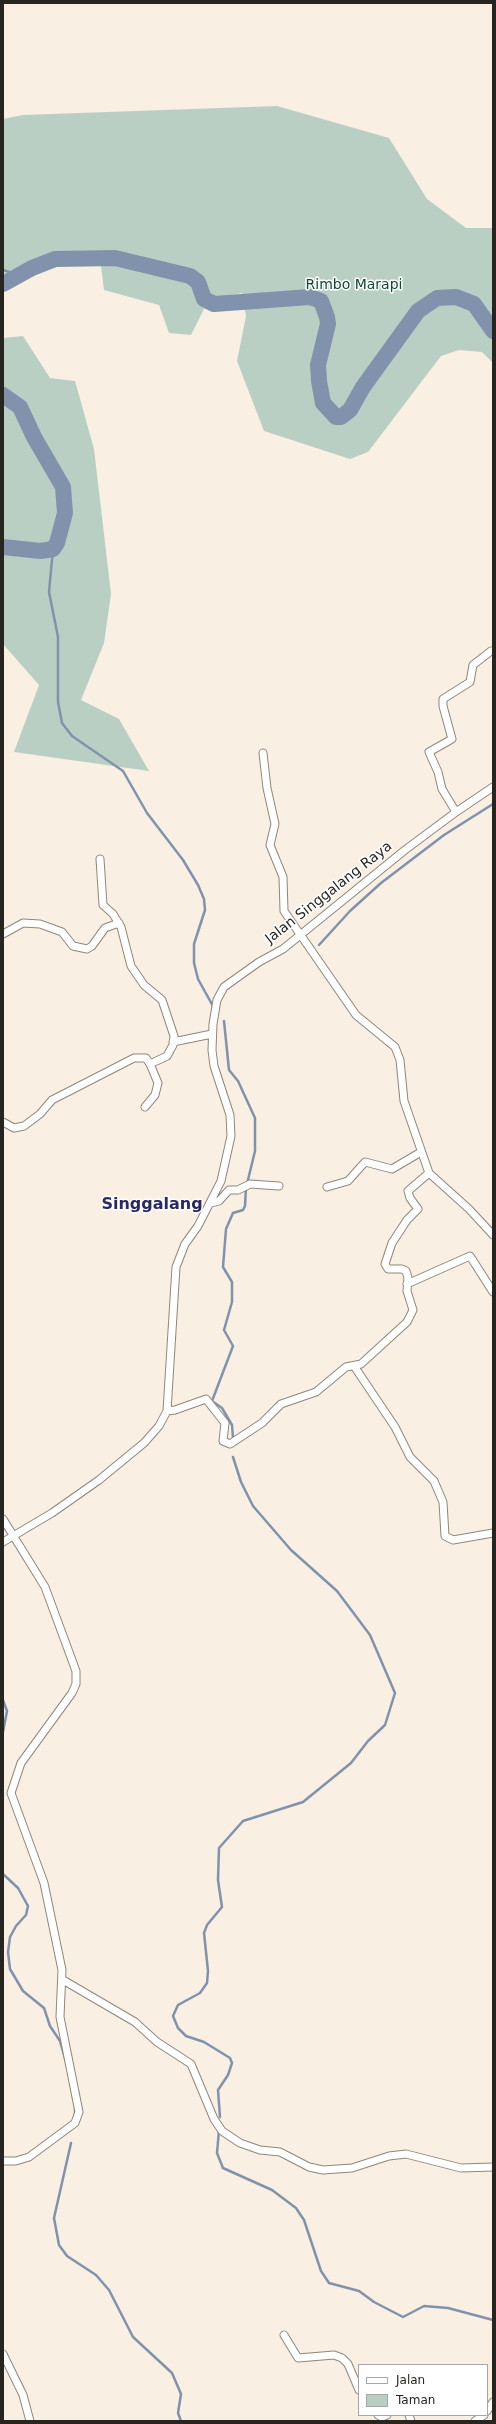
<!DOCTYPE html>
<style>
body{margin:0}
#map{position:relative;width:496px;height:2424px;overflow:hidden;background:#f9efe3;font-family:"DejaVu Sans",sans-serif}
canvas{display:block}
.frame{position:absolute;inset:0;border:4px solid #282420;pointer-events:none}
.legend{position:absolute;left:358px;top:2364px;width:130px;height:52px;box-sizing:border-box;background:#fff;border:1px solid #a9a7a6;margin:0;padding:5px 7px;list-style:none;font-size:12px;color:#282420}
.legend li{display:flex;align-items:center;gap:8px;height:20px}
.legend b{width:20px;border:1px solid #a9a7a6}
</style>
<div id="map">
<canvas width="496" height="2424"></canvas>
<div class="frame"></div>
<ul class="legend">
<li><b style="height:5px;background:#fff"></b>Jalan</li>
<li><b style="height:11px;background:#bacfc4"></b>Taman</li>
</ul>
</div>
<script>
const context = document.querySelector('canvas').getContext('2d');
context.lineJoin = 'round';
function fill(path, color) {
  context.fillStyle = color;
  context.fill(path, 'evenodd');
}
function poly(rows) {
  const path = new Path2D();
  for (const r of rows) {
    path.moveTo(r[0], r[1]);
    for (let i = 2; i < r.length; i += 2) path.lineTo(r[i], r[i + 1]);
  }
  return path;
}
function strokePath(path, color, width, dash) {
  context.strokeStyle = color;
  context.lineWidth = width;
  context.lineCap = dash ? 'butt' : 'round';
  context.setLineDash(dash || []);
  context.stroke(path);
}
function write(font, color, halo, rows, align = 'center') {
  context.font = font + ' "DejaVu Sans",sans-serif';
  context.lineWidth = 3;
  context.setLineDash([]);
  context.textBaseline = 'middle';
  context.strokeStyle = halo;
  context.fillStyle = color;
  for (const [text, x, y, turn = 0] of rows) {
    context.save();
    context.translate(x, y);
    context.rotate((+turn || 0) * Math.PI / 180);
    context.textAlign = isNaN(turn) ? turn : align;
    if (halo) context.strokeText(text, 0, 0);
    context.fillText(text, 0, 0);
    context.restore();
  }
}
const green = poly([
 [277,106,389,138,427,199,466,228,493,228,493,363,482,352,459,350,441,356,368,452,350,459,264,431,237,361,246,316,242,293,209,299,191,335,169,333,159,305,104,290,101,266,49,253,3,274,3,119,23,115],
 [23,336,50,378,75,381,94,449,111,594,104,643,81,700,119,719,149,771,14,752,39,685,3,644,3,338]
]);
const stream = poly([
 [3,270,19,275],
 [53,549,49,592,58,637,58,702,62,723,72,736,123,771,147,813,183,860,198,885,204,899,205,910,194,944,194,963,198,979,214,1008],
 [319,945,350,911,381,883,444,835,493,804],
 [224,1021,229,1070,238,1081,255,1118,255,1151,247,1184],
 [233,1438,232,1425,222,1408,212,1401,233,1346,224,1330,232,1302,232,1282,223,1267,226,1229,233,1213,243,1210,245,1206,246,1188],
 [3,1700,7,1711,3,1732],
 [3,1874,18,1888,28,1906,26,1915,16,1926,10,1937,8,1952,10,1969,23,1991,44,2008,50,2026,60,2041,66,2062],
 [75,2105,75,2116],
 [220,2117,218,2090,228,2075,232,2063,230,2058,204,2042,186,2036,178,2028,173,2016,178,2005,200,1993,207,1983,208,1971,204,1933,207,1925,222,1907,218,1880,219,1848,243,1821,303,1802,351,1763,368,1741,385,1725,395,1693,370,1635,337,1591,291,1550,253,1506,241,1482,233,1457],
 [219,2130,217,2153,223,2168,272,2190,296,2208,304,2220,321,2271,329,2283,359,2291,374,2302,403,2317,424,2306,448,2308,493,2320],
 [71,2143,54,2218,59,2245,67,2256,96,2275,109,2290,133,2337,172,2373,181,2394,178,2413,181,2421]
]);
const river = poly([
 [3,284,32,268,55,259,115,258,190,276,198,282,204,299,214,304,310,297,321,301,327,317,328,324,318,365,319,381,323,403,336,417,341,417,350,410,363,387,418,311,437,298,456,297,474,304,493,331],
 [3,395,20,407,34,437,63,487,65,513,57,543,53,549,41,551,3,547]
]);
const minor = poly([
 [263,753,267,788,275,824,270,845,283,877,284,911,356,1015,395,1047,400,1060,404,1101,429,1173,469,1209,493,1235],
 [456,812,442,789,438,772,429,752,452,739,443,706,443,699,470,682,473,665,491,651],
 [100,859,103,905,113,914,121,927,131,966,144,985,162,1000,174,1036,173,1045,167,1056,150,1064,158,1083,155,1095,145,1107],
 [3,934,23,923,40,924,62,932,73,946,87,949,92,946,105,928,119,923],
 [173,1042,212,1034],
 [3,1122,14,1128,24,1126,40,1114,52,1100,134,1058,146,1058,150,1064],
 [327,1187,348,1181,365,1162,392,1169,421,1152],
 [211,1203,219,1201,229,1190,238,1190,250,1184,279,1186],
 [407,1284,470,1256,493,1292],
 [354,1366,395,1427,410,1457,434,1481,443,1502,445,1536,453,1540,493,1533],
 [167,1411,175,1410,206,1399,225,1423,223,1441,230,1444,262,1423,281,1404,316,1392,346,1367,361,1364,407,1322,413,1310,407,1291,408,1278,406,1271,402,1269,388,1269,385,1264,392,1243,407,1220,418,1209,410,1198,408,1191,429,1173],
 [3,1519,45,1587,76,1671,76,1684,72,1693,21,1763,11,1793,44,1883,62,1970,60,2017,79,2112,75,2123,29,2157,16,2161,3,2161],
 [3,1542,52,1513,99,1480,144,1443,159,1426,167,1411,176,1267,185,1244,198,1226,221,1181,231,1136,230,1115,214,1066,212,1050,213,1024,217,1000,224,987,259,962,283,949,405,850,456,812,493,787],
 [63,1980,135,2022,157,2042,191,2064,214,2119,222,2131,240,2143,260,2150,280,2152,309,2167,323,2170,352,2168,389,2156,406,2154,461,2168,493,2167],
 [284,2335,298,2358,334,2355,342,2358,348,2364,359,2390],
 [3,2354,23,2395,30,2421],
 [487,2411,493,2402],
 [378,2415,382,2417,387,2415],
 [409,2415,411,2421],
 [475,2421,484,2415]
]);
const parkNames = [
 ["Rimbo Marapi",354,285]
];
const streetNames = [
 ["Jalan Singgalang Raya",329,893,-38]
];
const quarterNames = [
 ["Singgalang",152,1205]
];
fill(green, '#bacfc4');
strokePath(stream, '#8193ac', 2.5);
strokePath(river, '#8193ac', 16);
strokePath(minor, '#90867b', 9);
strokePath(minor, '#fff', 7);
write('14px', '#0c4932', '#fff', parkNames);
write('14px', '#282420', '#fff', streetNames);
write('bold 16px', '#292963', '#fff', quarterNames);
</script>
